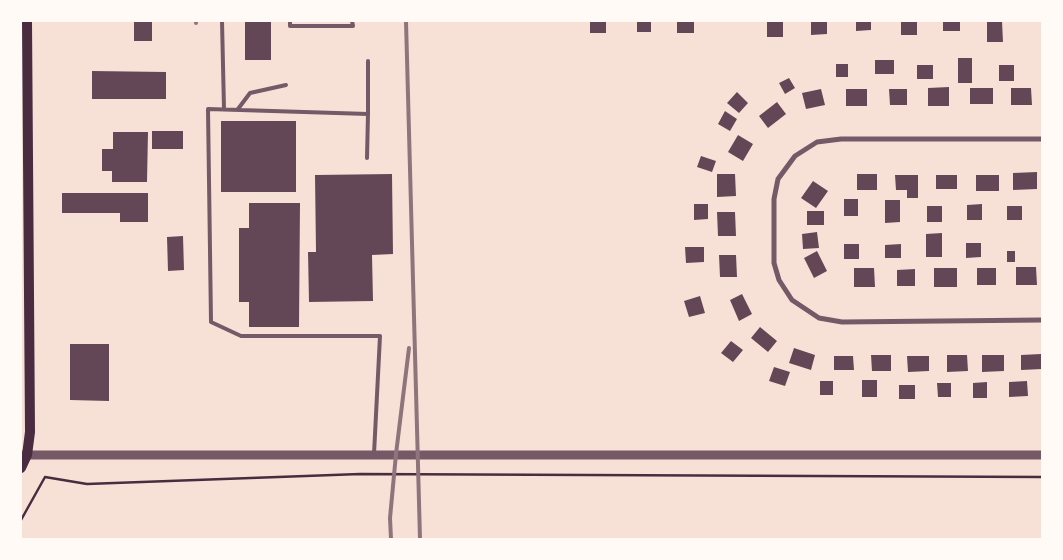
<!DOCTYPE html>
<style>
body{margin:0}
#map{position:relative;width:1063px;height:560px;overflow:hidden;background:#f7e1d7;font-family:"Sofia Sans Condensed",sans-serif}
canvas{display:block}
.frame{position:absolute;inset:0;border:22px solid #fffaf5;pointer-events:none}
</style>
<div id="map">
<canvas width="1063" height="560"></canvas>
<div class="frame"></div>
</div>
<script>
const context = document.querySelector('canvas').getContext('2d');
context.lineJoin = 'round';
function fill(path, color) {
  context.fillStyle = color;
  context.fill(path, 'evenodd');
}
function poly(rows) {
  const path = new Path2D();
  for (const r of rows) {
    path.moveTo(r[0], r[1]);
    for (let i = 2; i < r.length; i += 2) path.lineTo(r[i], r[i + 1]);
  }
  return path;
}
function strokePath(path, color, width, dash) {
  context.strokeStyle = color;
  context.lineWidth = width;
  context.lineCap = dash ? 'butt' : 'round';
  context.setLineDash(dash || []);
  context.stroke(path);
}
const building = poly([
 [134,21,152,21,152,41,134,41],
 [245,21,271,21,271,60,245,60],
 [590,21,606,21,606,33,590,33],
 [637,21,651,21,651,32,637,32],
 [677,21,694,21,694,33,677,33],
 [767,21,783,21,783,37,767,37],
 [811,21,827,21,827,34,811,35],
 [856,21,871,21,871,30,856,31],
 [901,21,917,21,917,35,901,35],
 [943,21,960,21,960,31,943,31],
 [987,21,1002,21,1003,42,987,42],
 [958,58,972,58,972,83,958,83],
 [875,60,894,60,894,74,875,74],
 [836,64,848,64,848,77,836,77],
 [917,65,933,65,933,79,917,79],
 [999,65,1014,65,1014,81,999,81],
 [92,71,166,72,166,99,92,99],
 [789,78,795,88,785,94,779,83],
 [949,87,949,106,928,106,928,88],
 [970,88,993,88,993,104,970,104],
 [1011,88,1031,88,1032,105,1011,105],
 [821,89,825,105,806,109,802,93],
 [846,89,867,89,867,106,846,106],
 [889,89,907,89,907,105,890,105],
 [737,92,748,103,739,113,727,103],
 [777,102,786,114,768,128,759,116],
 [725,111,737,119,730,131,718,124],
 [221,121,296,121,296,192,221,192],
 [152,131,183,131,183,149,152,149],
 [113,132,148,132,147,182,112,182,112,171,102,171,102,149,113,149],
 [738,135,753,144,743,161,728,152],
 [701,156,716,161,712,172,697,167],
 [1037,172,1037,189,1013,190,1013,173],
 [392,174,393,254,372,255,373,301,309,302,308,252,316,252,315,175],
 [717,174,735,174,736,196,717,197],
 [857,174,877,174,877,190,857,190],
 [895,175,918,175,918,198,907,198,907,190,896,190],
 [936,175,957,175,957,189,936,189],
 [976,175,999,175,999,191,976,191],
 [813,181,828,191,816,208,801,198],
 [62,193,148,193,148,222,120,222,120,213,62,213],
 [844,199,858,199,858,216,844,216],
 [885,200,900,200,900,222,885,223],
 [249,203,300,203,299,327,249,327,249,302,239,302,239,228,249,228],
 [694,204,708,204,708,219,694,220],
 [982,204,982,220,967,220,967,205],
 [927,206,942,206,942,222,927,222],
 [1007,206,1022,206,1022,220,1007,220],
 [807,211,824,211,824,225,807,225],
 [717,212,735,212,736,236,718,236],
 [817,232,819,248,803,249,802,234],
 [942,233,942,257,926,257,926,234],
 [183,236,184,270,168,271,167,237],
 [966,243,981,243,981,257,966,258],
 [844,244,859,244,859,259,844,259],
 [901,244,901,258,885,258,885,245],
 [685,247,704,247,704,262,686,263],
 [817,251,827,271,814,278,804,258],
 [1007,251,1015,251,1015,262,1007,262],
 [719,255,736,255,737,277,720,277],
 [1016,267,1036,267,1037,285,1016,285],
 [854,268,874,268,875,287,854,287],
 [934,268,957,268,957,287,934,287],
 [977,268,996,268,996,285,977,285],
 [915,269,915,286,897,286,897,270],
 [742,294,752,314,739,321,730,300],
 [700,296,705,313,689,317,684,301],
 [760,327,777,341,768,352,751,338],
 [731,341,743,350,733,362,721,353],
 [70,344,109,344,109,401,70,400],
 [794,348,815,355,811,370,789,363],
 [1041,354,1042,369,1021,370,1021,355],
 [871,355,891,355,891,371,872,371],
 [947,355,967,355,968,371,947,372],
 [982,355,1004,355,1004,371,982,372],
 [834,356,853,356,854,370,834,370],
 [907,356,929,356,929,371,908,372],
 [774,367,790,372,785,386,769,381],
 [862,380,877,380,877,397,862,397],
 [820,381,833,381,833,395,820,395],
 [1027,381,1028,396,1009,397,1009,382],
 [987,382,987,398,973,398,973,383],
 [937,383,951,383,951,397,938,397],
 [899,385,915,385,915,399,899,399]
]);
const path = poly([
 [21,520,45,477,87,484,360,474,1042,477]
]);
const service = poly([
 [222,21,224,109],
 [290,21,290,26,353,26,352,21],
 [368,61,368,114,208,109,211,322,241,336,380,336,374,454],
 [238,109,250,93,286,85],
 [367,158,368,114]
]);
const minor = poly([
 [1042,139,841,139,817,142,795,156,778,179,774,199,774,263,779,280,792,300,819,318,842,322,1042,320]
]);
const tertiary = poly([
 [21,455,1042,455]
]);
const secondary = poly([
 [21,468,27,455,30,432,27,21]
]);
const rail = poly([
 [406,21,420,539],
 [196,23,196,21],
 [391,539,390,518,396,454,409,348]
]);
fill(building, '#644757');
strokePath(path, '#4a2c40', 2.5);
strokePath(service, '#755966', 4);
strokePath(minor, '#755966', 5);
strokePath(tertiary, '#755966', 9);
strokePath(secondary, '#4a2c40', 10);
strokePath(rail, '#8f747c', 4);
</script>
